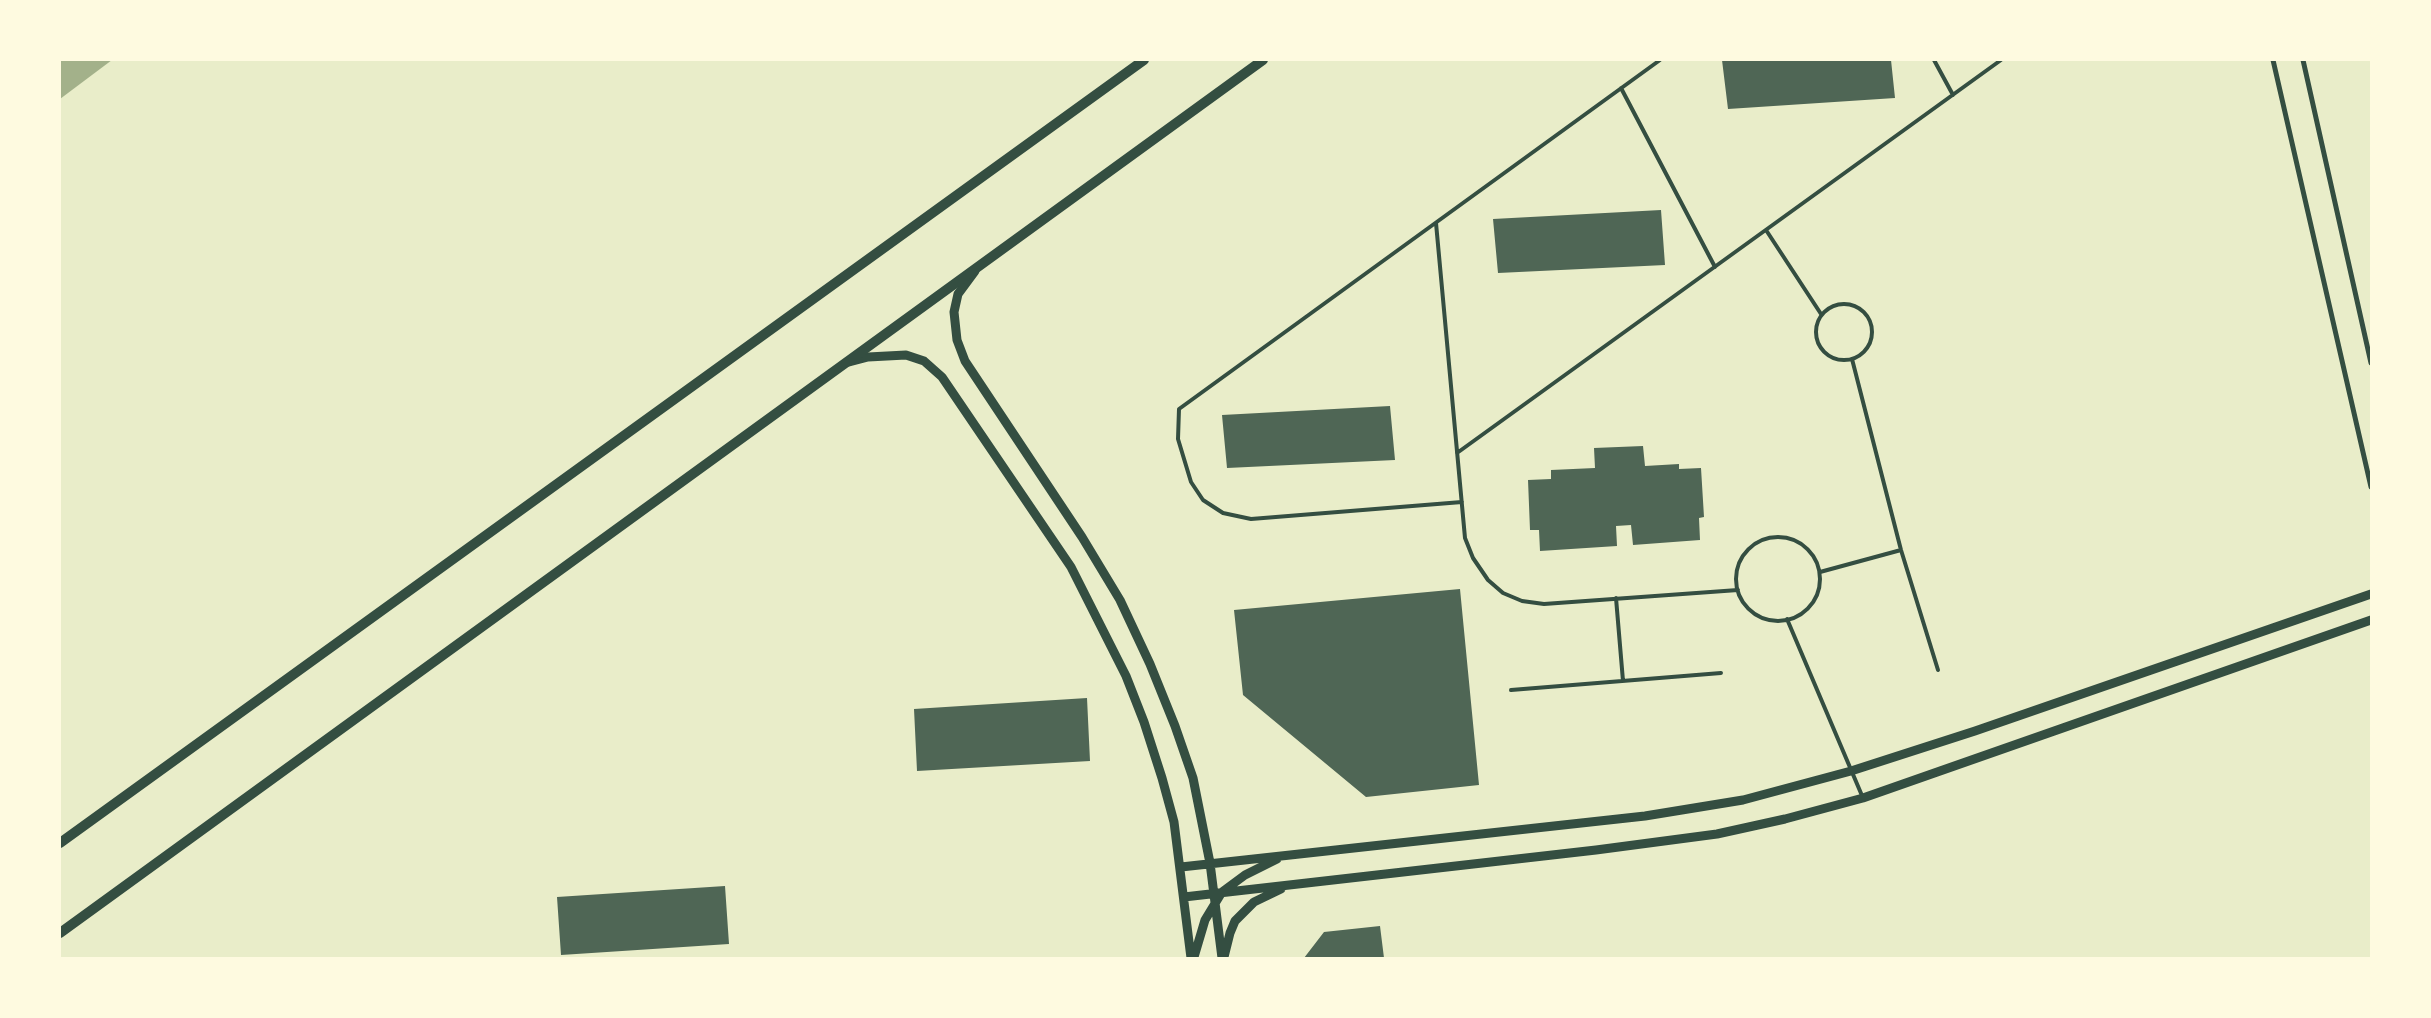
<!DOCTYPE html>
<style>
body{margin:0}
#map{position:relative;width:2431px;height:1018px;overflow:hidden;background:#e9edc9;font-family:"DejaVu Sans",sans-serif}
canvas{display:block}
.frame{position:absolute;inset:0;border:61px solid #fefae0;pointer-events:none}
</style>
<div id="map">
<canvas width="2431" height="1018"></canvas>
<div class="frame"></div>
</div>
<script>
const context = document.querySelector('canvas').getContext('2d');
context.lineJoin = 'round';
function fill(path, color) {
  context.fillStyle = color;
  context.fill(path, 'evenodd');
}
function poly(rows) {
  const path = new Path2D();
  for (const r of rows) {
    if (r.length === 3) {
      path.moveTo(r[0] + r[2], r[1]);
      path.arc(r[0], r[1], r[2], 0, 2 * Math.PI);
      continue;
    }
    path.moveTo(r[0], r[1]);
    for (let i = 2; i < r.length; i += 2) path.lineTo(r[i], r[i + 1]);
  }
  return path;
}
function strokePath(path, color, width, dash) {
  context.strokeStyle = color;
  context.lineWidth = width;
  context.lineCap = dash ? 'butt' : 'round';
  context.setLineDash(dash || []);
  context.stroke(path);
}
const water = poly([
 [60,60,112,60,60,99]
]);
const building = poly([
 [1722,60,1891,60,1895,98,1728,109],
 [1661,210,1665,265,1498,273,1493,219],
 [1390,406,1395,460,1227,468,1222,415],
 [1643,446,1645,466,1679,464,1679,469,1701,468,1704,517,1699,518,1700,540,1633,545,1631,525,1616,526,1617,546,1540,551,1539,530,1530,530,1528,480,1551,479,1551,470,1595,468,1594,448],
 [1460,589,1479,785,1366,797,1243,695,1234,610],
 [1087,698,1090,761,917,771,914,709],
 [725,886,729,944,561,955,557,897],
 [1380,926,1384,958,1304,958,1324,932]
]);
const service = poly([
 [1934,60,1953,95],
 [1621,88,1715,267],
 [1436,223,1465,538,1473,558,1488,580,1503,593,1522,601,1544,604,1738,590],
 [1766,230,1821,314],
 [1844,332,28],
 [1852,359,1901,550,1938,670],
 [1457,453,2001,60],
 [1462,502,1251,519,1223,513,1203,500,1191,482,1178,439,1179,409,1660,60],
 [1778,579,42],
 [1820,572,1901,550],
 [1616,598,1623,681],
 [1787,619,1863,798],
 [1511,690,1721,673]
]);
const minor = poly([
 [2273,60,2371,487],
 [2303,60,2371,363]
]);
const tertiary = poly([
 [975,271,958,294,954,312,957,340,965,361,1082,537,1120,600,1150,664,1175,726,1193,778,1210,863,1222,958],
 [849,362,868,357,906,355,924,361,942,377,1071,567,1126,676,1144,722,1162,778,1174,822,1191,958],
 [1181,867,1645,816,1743,800,1851,771,1975,731,2371,594],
 [1184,897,1596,850,1717,834,1785,819,1863,798,2371,620],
 [1194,957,1205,920,1222,892,1245,875,1277,859],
 [1224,957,1230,933,1235,921,1254,902,1281,889]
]);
const secondary = poly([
 [60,843,1144,60],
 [60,933,1263,60]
]);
fill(water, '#a3b18a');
fill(building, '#4f6655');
strokePath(service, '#344e41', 4);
strokePath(minor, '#344e41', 5);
strokePath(tertiary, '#344e41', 9);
strokePath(secondary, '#344e41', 10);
</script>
